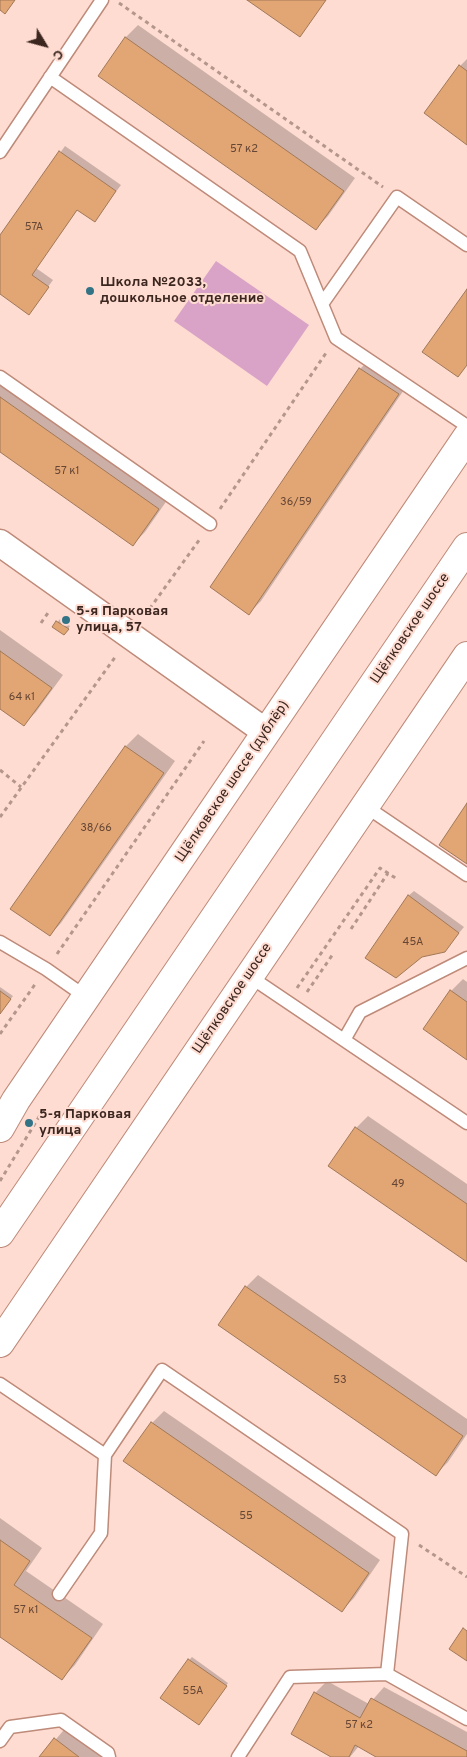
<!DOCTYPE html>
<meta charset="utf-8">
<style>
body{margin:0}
#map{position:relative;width:467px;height:1757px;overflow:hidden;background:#ffdcd1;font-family:Overpass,sans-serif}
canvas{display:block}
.north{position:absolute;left:20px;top:20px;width:50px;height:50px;-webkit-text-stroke:4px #ffdcd1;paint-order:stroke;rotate:127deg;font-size:14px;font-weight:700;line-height:20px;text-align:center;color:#3c2720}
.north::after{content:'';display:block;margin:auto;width:18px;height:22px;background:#3c2720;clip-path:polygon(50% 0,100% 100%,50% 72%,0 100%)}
</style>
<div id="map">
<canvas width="467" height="1757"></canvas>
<div class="north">С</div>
</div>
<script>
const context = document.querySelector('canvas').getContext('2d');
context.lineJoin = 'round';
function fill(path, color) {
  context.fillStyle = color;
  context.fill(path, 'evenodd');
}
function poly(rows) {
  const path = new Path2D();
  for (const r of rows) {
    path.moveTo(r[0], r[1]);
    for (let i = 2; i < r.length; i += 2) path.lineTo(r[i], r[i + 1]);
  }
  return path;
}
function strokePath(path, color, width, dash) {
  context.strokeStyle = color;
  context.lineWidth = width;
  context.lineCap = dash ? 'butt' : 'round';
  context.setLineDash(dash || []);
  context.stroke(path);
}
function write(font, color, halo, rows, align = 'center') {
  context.font = font + ' Overpass,sans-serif';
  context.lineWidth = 4;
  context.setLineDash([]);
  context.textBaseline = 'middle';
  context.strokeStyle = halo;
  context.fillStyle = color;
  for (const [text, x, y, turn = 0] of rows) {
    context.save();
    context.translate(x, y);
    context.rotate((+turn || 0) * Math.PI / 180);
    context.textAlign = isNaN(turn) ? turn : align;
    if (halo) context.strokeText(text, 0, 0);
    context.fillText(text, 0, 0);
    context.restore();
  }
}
const green = poly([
 [216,261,309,325,267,386,174,321]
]);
const shadow = poly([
 [138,25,355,178,328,216,316,228,99,76,126,37],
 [467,59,467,143,460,66],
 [65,146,121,185,94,221,78,209,36,268,53,280,29,313,0,293,0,237],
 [372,357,410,381,261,601,249,613,212,587,360,369],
 [0,377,170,496,145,532,133,544,0,451],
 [60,619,70,626,67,631,54,626],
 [0,630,63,675,36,712,24,724,0,707],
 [138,734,175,761,61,923,50,935,12,909,126,746],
 [414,891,464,927,444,951,408,896],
 [463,979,467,982,467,1058,451,991],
 [0,987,13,996,0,1014],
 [368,1116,467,1184,467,1260,356,1128],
 [258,1275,467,1419,467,1434,448,1462,436,1474,246,1287],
 [164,1411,380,1560,354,1598,342,1610,152,1423],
 [0,1518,42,1548,26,1571,103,1624,75,1665,62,1678,0,1636],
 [192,1657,228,1683,202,1721,189,1660],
 [327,1681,369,1704,384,1687,467,1732,467,1757,379,1757,359,1746,350,1757,334,1757,292,1734,315,1693],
 [68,1725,108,1757,41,1757]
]);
const building = poly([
 [0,0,15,0,5,14,0,10,0,0],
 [247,0,326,0,300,37,247,0],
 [125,37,344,191,316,230,98,76,125,37],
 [459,65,467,71,467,145,424,113,459,65],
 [59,151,116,191,95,222,77,210,32,275,49,287,29,315,0,294,0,235,59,151],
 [467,289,467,365,458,377,422,352,467,289],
 [359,368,399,394,249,615,210,587,359,368],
 [0,397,159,509,133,546,0,452,0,397],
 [56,621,69,629,64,635,52,627,56,621],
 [0,651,52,688,24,726,0,709,0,651],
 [125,746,164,773,50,936,10,909,125,746],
 [467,803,467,864,439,845,467,803],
 [408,895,459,933,445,952,422,957,396,978,365,958,408,895],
 [450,990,467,1002,467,1060,423,1029,450,990],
 [0,991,11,999,0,1014,0,991],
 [355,1127,467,1204,467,1262,328,1166,355,1127],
 [245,1286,463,1436,436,1476,218,1325,245,1286],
 [151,1422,369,1573,342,1612,123,1461,151,1422],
 [0,1540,30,1561,14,1585,92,1638,62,1680,0,1637,0,1540],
 [463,1628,467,1631,467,1661,449,1649,463,1628],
 [188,1659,227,1686,199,1725,160,1698,188,1659],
 [314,1692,360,1718,371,1698,467,1751,467,1757,376,1757,355,1745,349,1757,331,1757,291,1734,314,1692],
 [54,1738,79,1757,39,1757,54,1738]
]);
const path = poly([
 [119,3,383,187],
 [220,509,326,353],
 [145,615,200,539],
 [41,623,50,610],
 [0,770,21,787],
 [0,817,116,656],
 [351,929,388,873],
 [57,954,204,741],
 [297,988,380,868,397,879],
 [307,992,333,954],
 [0,1034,36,983],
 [0,1181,45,1107],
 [419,1545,467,1577]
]);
const lane = poly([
 [50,77,300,251,336,338,467,426],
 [0,152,102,0],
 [322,304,397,197,467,245],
 [0,377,210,524],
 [365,806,467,875],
 [0,942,46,969,86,997],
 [249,976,467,1123],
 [344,1040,360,1012,467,958],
 [0,1384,105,1455,162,1370,402,1534,387,1674,467,1719],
 [59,1594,101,1533,105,1455],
 [0,1741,10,1727,61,1720,108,1753,109,1757],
 [238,1757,290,1677,387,1674]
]);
const street = poly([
 [0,543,266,732]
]);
const secondary = poly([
 [0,1128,16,1100,467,437]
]);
const primary = poly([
 [0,1233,467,547],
 [0,1343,467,656]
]);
const markers = [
 [90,291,5,"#327386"],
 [66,620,5,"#327386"],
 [29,1123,5,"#327386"]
];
const numberNames = [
 ["57 к2",244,150],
 ["57А",34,228],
 ["57 к1",67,472],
 ["36/59",296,503],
 ["64 к1",22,698],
 ["38/66",96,829],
 ["45А",413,943],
 ["49",398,1185],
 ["53",340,1381],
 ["55",246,1517],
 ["57 к1",26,1611],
 ["55А",193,1692],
 ["57 к2",359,1726]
];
const poiNames = [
 ["Школа №2033,",100,283],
 ["дошкольное отделение",100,299],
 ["5-я Парковая",76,612],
 ["улица, 57",76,628],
 ["5-я Парковая",39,1115],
 ["улица",39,1131]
];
const streetNames = [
 ["Щёлковское шоссе",411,629,-56],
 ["Щёлковское шоссе (дублёр)",233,782,-56],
 ["Щёлковское шоссе",233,999,-56]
];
fill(green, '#d8a3c6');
fill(shadow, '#0003');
fill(building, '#e2a574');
strokePath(building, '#a17858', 1);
strokePath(lane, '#be8a79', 15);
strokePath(street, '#be8a79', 29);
strokePath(secondary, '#be8a79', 30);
strokePath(primary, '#be8a79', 30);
strokePath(path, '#b4968d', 3, [4, 4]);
strokePath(lane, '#fff', 12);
strokePath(street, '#fff', 26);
strokePath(secondary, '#fff', 28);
strokePath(primary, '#fff', 28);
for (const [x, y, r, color] of markers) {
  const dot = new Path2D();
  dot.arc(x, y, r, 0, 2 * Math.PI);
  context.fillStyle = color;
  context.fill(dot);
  strokePath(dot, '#ffdcd1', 2);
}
write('11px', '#664635', null, numberNames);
write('bold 14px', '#3c2720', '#ffdcd1', poiNames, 'left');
write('14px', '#3c2720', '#ffdcd1', streetNames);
</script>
